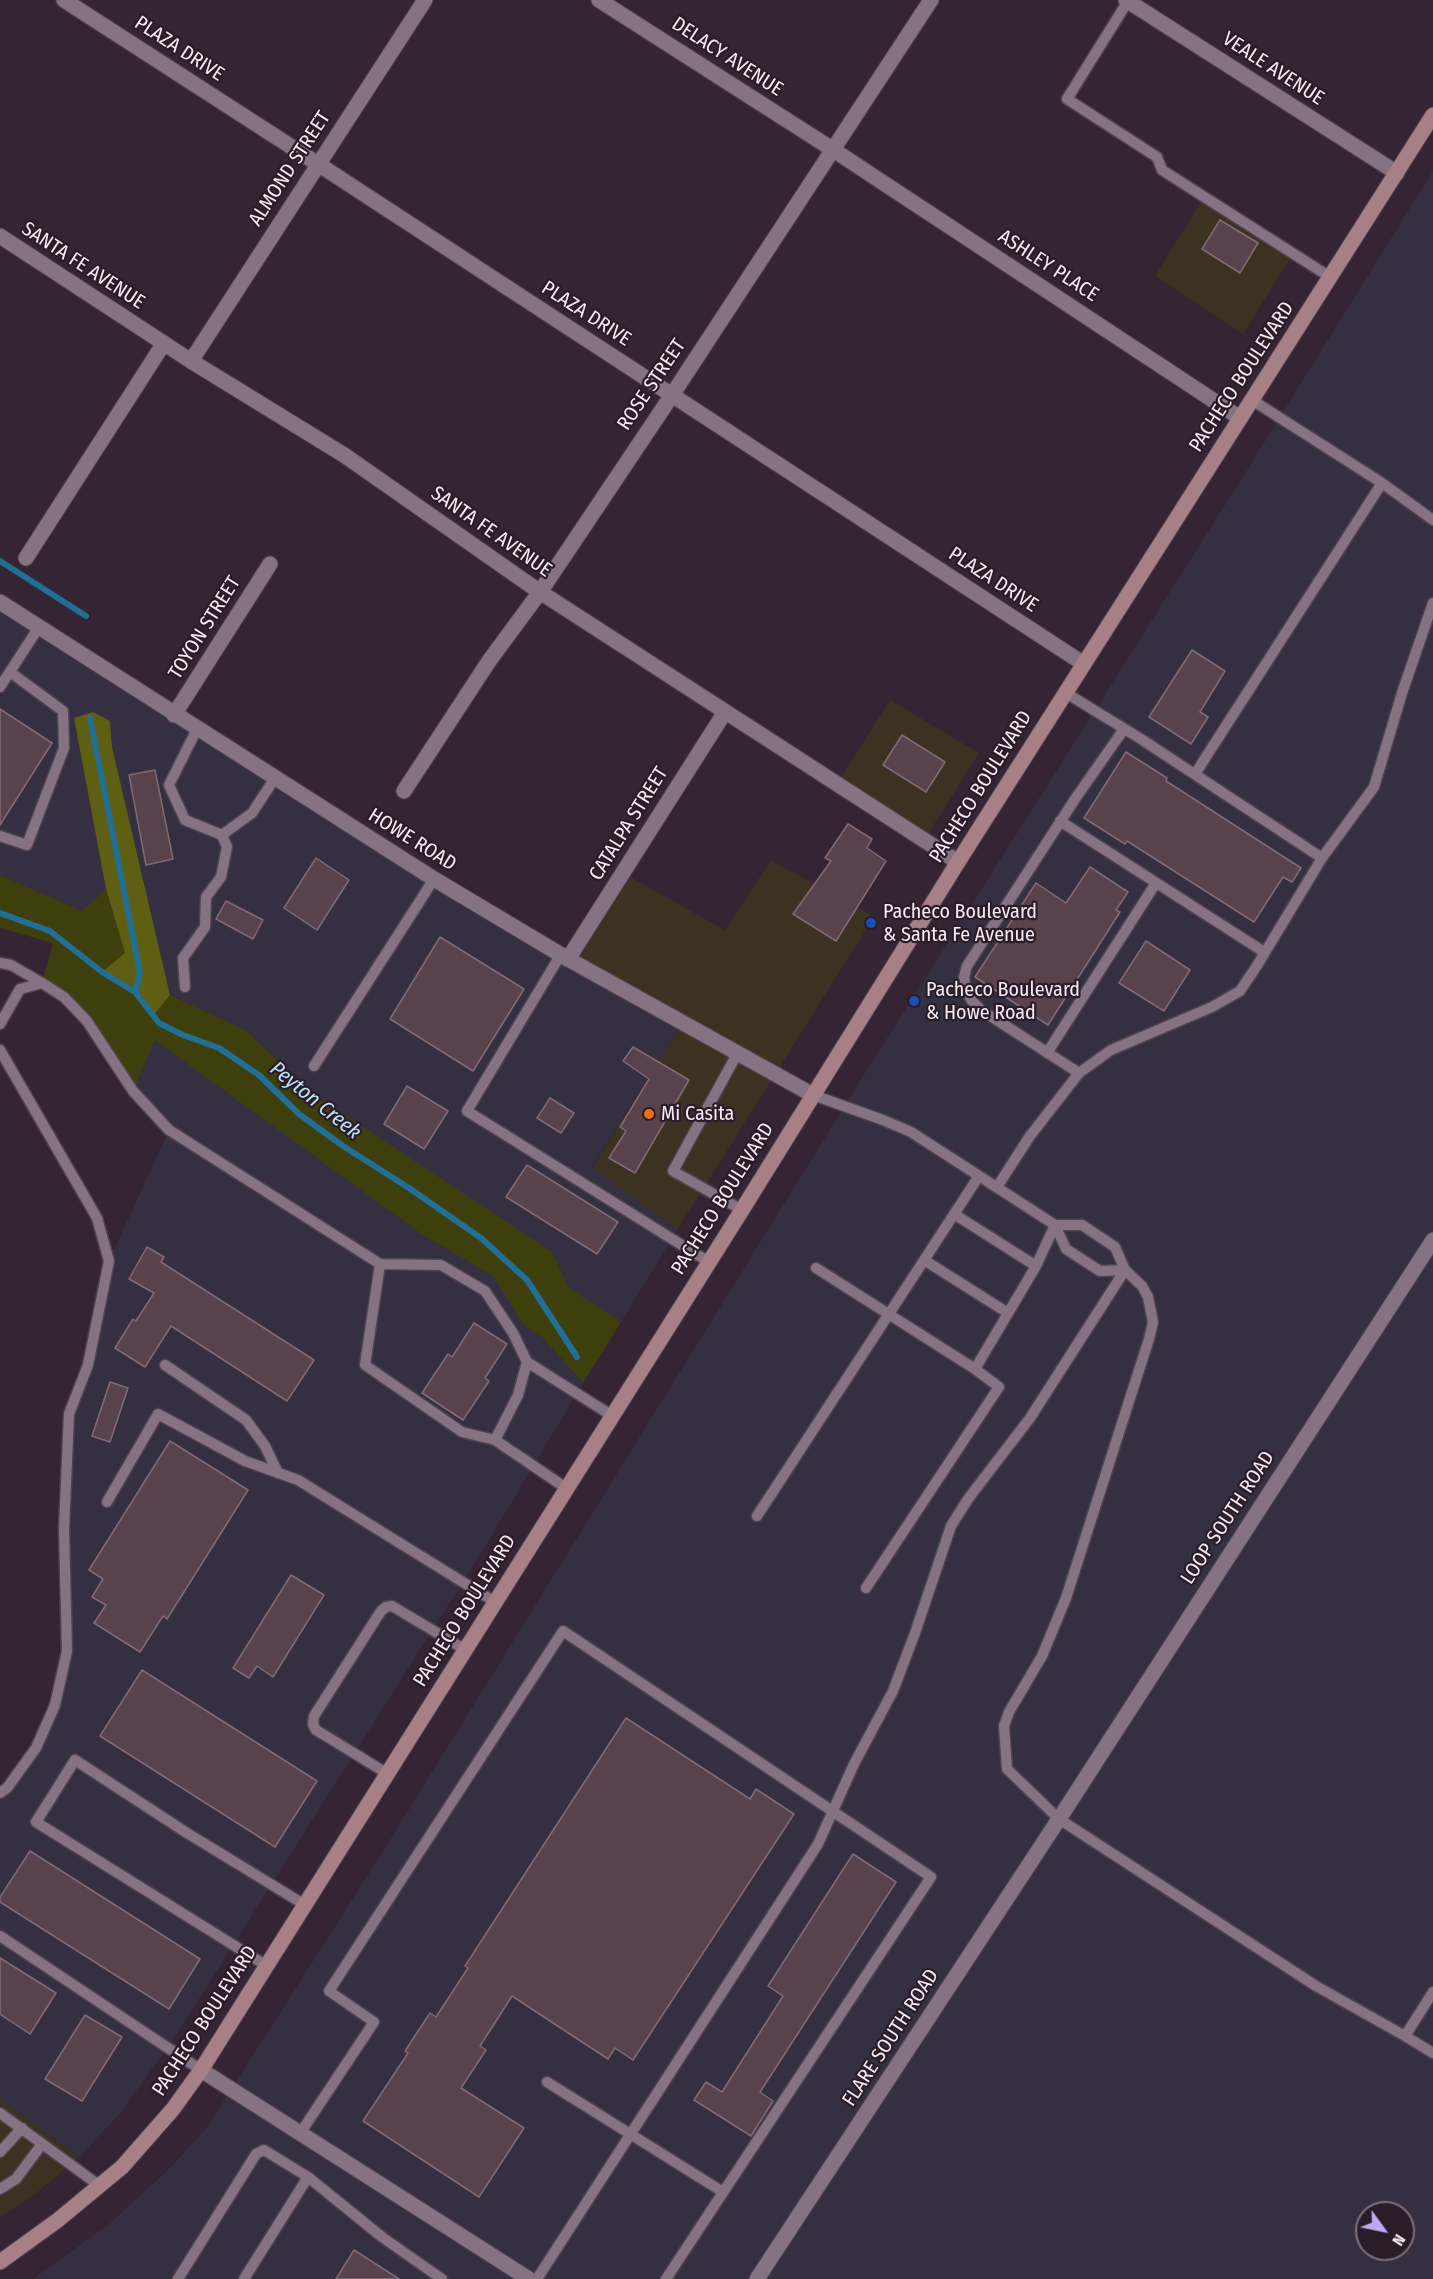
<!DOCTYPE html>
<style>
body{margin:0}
#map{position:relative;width:1433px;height:2279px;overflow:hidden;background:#352534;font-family:"Fira Sans Condensed",sans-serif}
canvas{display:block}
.north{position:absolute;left:1355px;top:2201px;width:60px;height:60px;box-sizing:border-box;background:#2b1c2a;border:2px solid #7c6f7b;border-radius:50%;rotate:123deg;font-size:16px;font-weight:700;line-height:24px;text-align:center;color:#f6ebf5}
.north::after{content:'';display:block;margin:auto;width:21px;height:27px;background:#bea9f4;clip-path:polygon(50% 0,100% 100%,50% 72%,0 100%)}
</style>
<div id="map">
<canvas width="1433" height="2279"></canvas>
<div class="north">N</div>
</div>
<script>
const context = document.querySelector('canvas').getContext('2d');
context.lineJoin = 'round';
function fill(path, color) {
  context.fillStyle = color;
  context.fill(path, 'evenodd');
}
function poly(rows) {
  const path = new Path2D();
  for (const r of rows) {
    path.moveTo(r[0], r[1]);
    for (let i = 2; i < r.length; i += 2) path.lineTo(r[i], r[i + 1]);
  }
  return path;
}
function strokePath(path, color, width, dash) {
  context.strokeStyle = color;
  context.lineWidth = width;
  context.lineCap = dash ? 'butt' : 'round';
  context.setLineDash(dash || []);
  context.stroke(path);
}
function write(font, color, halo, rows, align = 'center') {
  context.font = font + ' "Fira Sans Condensed",sans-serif';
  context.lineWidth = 4.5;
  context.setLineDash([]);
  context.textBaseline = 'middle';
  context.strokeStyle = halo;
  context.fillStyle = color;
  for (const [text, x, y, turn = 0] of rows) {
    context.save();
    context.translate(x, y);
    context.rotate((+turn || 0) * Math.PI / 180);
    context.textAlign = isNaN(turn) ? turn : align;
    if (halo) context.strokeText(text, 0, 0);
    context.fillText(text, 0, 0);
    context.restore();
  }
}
const commercial = poly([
 [1204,197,1293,254,1243,334,1155,276],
 [890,700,979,753,924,840,837,784],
 [771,860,874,917,677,1230,592,1168,682,1023,568,959,623,873,725,930],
 [0,2099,79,2157,33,2196,0,2217]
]);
const industrial = poly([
 [1433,171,1433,2279,33,2279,107,2226,168,2170,206,2129,377,1861,872,1062,1241,480],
 [1367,2213,1403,2213,1403,2249,1367,2249],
 [0,602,174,715,682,1023,592,1167,677,1230,621,1322,569,1288,552,1252,315,1095,245,1030,170,995,112,747,110,720,74,718,106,889,82,911,0,875],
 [155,1039,420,1233,494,1277,524,1326,543,1338,583,1383,481,1553,176,2035,121,2112,79,2157,0,2099,0,1793,36,1748,67,1651,69,1414,88,1365,109,1261,169,1130,133,1091]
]);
const green = poly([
 [0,875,82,911,106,889,125,953,103,972,135,992,153,1015,170,995,245,1030,315,1095,552,1252,569,1288,621,1322,583,1383,543,1338,524,1326,494,1277,420,1233,155,1040,133,1091,87,1021,42,983,53,943,0,928]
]);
const forest = poly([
 [93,712,110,721,112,747,170,995,153,1016,135,992,102,972,125,953,106,889,74,718]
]);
const stream = poly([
 [0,561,86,616],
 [90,718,140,973,135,992],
 [0,913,50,931,102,972,135,992,159,1023,183,1035,219,1048,259,1075,299,1114,343,1146,409,1188,481,1238,527,1280,577,1357]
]);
const building = poly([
 [1220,220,1258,243,1240,273,1202,249,1220,220],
 [1192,650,1225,671,1200,712,1208,717,1191,744,1149,717,1192,650],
 [0,709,52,743,0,825,0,709],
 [902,735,945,762,926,792,883,765,902,735],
 [1126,752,1167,778,1166,781,1301,868,1292,882,1283,877,1254,922,1127,841,1125,844,1084,818,1126,752],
 [155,770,173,859,146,865,129,775,155,770],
 [848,824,872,839,867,848,886,861,836,941,793,914,831,861,825,858,848,824],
 [316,858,349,880,317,930,284,908,316,858],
 [1090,867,1128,892,1116,910,1120,912,1048,1025,975,977,1036,883,1066,903,1090,867],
 [226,901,263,920,253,939,216,919,226,901],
 [440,937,524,989,473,1071,390,1019,440,937],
 [1146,941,1190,970,1164,1011,1119,983,1146,941],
 [633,1047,689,1080,635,1173,609,1158,626,1131,620,1127,649,1079,623,1061,633,1047],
 [407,1086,448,1111,424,1149,384,1124,407,1086],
 [550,1098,574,1113,561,1133,537,1118,550,1098],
 [527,1165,618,1222,597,1254,506,1197,527,1165],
 [147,1247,164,1257,161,1262,314,1360,287,1401,171,1326,145,1367,115,1348,133,1319,136,1321,154,1293,129,1279,147,1247],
 [474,1323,507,1344,485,1378,489,1381,463,1420,422,1393,448,1354,452,1357,474,1323],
 [110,1382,128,1388,110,1442,92,1436,110,1382],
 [170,1441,248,1490,167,1619,163,1616,140,1652,94,1623,106,1605,92,1597,103,1579,89,1570,170,1441],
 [291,1575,324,1595,273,1677,257,1666,249,1678,233,1668,291,1575],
 [142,1670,317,1781,275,1847,100,1736,142,1670],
 [626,1718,750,1799,756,1789,794,1814,633,2060,615,2048,608,2059,512,1996,480,2046,486,2050,461,2088,524,2128,479,2197,363,2121,408,2053,405,2051,430,2013,436,2017,468,1968,465,1966,626,1718],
 [30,1851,200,1959,169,2009,0,1902,0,1897,30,1851],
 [853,1854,896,1882,760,2092,773,2101,751,2136,694,2100,706,2082,722,2092,783,1996,768,1986,853,1854],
 [0,1958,56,1993,30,2034,0,2014,0,1958],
 [85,2015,122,2037,82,2101,45,2079,85,2015],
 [354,2250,399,2279,336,2279,354,2250]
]);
const service = poly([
 [1128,1,1067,99,1157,157,1162,170,1330,277],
 [1382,483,1433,520],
 [0,687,39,627],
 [197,729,169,785,185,820,222,835,252,813,275,778],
 [1195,774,1382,483,1252,400],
 [1060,821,1264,952],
 [0,836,27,845,64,748,63,711,10,672],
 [1322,858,1374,787,1402,693,1433,603],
 [561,954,467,1111,709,1262],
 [0,963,11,965,42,983],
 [185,987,183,958,205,927,206,897,221,877,227,847,222,835],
 [0,1024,20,989,42,983,64,997,87,1021,133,1091,169,1130,380,1264,441,1265,485,1291,513,1333,527,1362,611,1415],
 [0,1050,97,1218,109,1261,88,1365,69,1414,64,1529,67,1651,55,1705,36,1748,7,1788,0,1793],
 [1047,1053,1156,883],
 [737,1054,673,1171,742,1210],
 [314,1066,434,879],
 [1079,1073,981,1010,972,1001,966,990,964,977,967,966,1075,799,1124,729],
 [813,1095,883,1120,911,1132,1055,1225,1082,1225,1115,1247,1125,1270,1142,1286,1148,1297,1153,1322,1149,1339,1066,1598,1042,1656,1009,1712,1004,1726,1007,1769,1059,1819,1316,1986,1405,2036,1433,2053],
 [997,1187,1030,1136,1079,1073,1111,1050,1212,1007,1240,991,1258,964,1322,858,1141,739,1066,693],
 [954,1214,1036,1266],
 [1055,1225,1066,1249,1100,1271,1125,1270],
 [924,1260,1008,1313],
 [380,1264,365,1365,462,1432,495,1440,566,1488],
 [816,1268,975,1369,999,1387,866,1588],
 [165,1365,246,1420,265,1446,278,1473],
 [975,1369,1036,1266,1055,1225],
 [495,1440,518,1395,527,1362],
 [107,1502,158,1414,245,1461,298,1480,495,1602],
 [757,1516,979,1176],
 [388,1774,316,1730,313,1724,314,1716,381,1611,386,1607,392,1606,464,1649],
 [0,1936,201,2070],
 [267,1966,36,1822,75,1760,187,1833,305,1905],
 [1405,2036,1433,1992],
 [547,2082,723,2192],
 [0,2113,100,2186],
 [301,2132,374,2022,329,1991,563,1631,931,1877,666,2279],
 [0,2152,22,2128],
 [0,2189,16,2179,42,2144],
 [178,2279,256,2154,264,2150,308,2177,382,2237,442,2279],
 [244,2279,308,2177],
 [537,2279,818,1844,854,1764,893,1691,915,1633,951,1526,968,1499,1030,1418,1125,1270]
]);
const minor = poly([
 [64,0,318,164,1084,664],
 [599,0,832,149,1240,418],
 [1126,0,1397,173],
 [0,236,191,361,344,455,540,592,958,862],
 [191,361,425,0],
 [26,558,164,343],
 [174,715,270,564],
 [404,791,489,661,540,592,672,395,931,0],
 [568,959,725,712],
 [201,2070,529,2279],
 [757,2279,1059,1819,1433,1240]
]);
const tertiary = poly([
 [0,602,434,879,568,959,813,1095]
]);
const secondary = poly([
 [0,2262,58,2220,122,2167,173,2109,201,2070,742,1210,958,862,1433,115]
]);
const markers = [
 [871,923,6,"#1a4fb4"],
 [914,1001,6,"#1a4fb4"],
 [649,1114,6,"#e8710a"]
];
const streetNames = [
 ["PLAZA DRIVE",179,49,33],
 ["DELACY AVENUE",727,57,33],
 ["VEALE AVENUE",1273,69,33],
 ["ALMOND STREET",290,169,-57],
 ["SANTA FE AVENUE",83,266,33],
 ["ASHLEY PLACE",1048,266,33],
 ["PLAZA DRIVE",586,314,33],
 ["PACHECO BOULEVARD",1242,377,-57],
 ["ROSE STREET",652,385,-56],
 ["SANTA FE AVENUE",491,532,35],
 ["PLAZA DRIVE",993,580,33],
 ["TOYON STREET",205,628,-58],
 ["PACHECO BOULEVARD",981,787,-58],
 ["CATALPA STREET",629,824,-58],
 ["HOWE ROAD",412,840,32],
 ["PACHECO BOULEVARD",723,1199,-58],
 ["LOOP SOUTH ROAD",1228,1518,-57],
 ["PACHECO BOULEVARD",465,1611,-58],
 ["PACHECO BOULEVARD",205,2021,-57],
 ["FLARE SOUTH ROAD",891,2038,-57]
];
const poiNames = [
 ["Pacheco Boulevard",883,912],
 ["& Santa Fe Avenue",883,935],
 ["Pacheco Boulevard",926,990],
 ["& Howe Road",926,1013],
 ["Mi Casita",661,1114]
];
const waterNames = [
 ["Peyton Creek",315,1101,39]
];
fill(commercial, '#3b3221');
fill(industrial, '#353041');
fill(green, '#3f3f0e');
fill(forest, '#5e5f12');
strokePath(stream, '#216f95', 6);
fill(building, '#58424c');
strokePath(building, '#826a75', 1.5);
strokePath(service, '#504350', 13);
strokePath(minor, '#504350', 17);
strokePath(tertiary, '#504350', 17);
strokePath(secondary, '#504350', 17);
strokePath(service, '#857384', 10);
strokePath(minor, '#857384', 15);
strokePath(tertiary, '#857384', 15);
strokePath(secondary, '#a77f86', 15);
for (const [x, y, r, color] of markers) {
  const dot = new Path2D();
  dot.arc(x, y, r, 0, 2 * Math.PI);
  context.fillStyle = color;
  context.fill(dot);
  strokePath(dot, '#2b1c2a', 2);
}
write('20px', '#f6ebf5', '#2b1c2a', streetNames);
write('20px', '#f6ebf5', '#2b1c2a', poiNames, 'left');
write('italic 21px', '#bde2f8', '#2b1c2a', waterNames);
</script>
